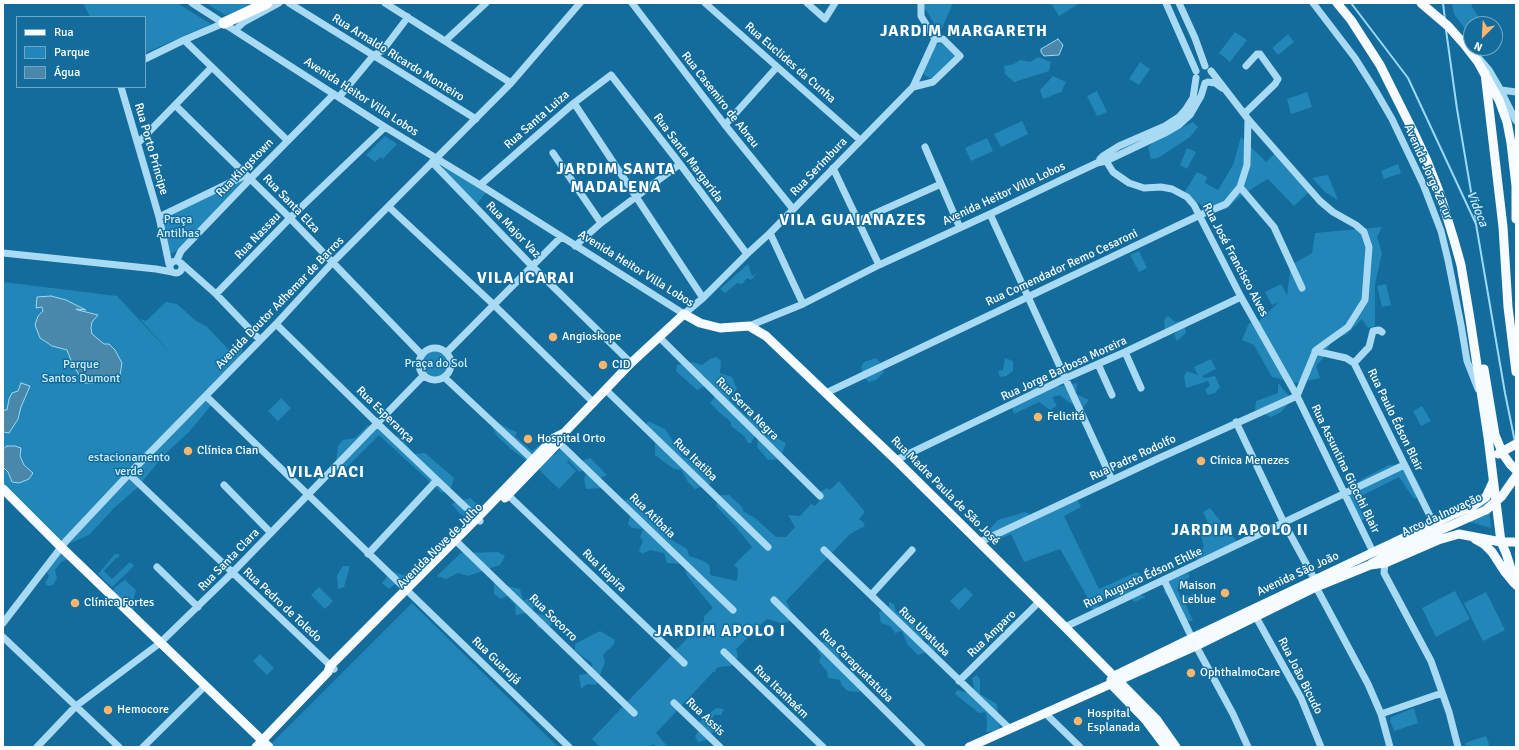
<!DOCTYPE html>
<meta charset="utf-8">
<style>
body{margin:0}
#map{position:relative;width:1519px;height:750px;overflow:hidden;background:#136c9c;font-family:Signika,sans-serif}
canvas{display:block}
.frame{position:absolute;inset:0;border:4px solid #fff;pointer-events:none}
.legend{position:absolute;left:16px;top:16px;width:130px;height:72px;box-sizing:border-box;background:#136c9c;border:1px solid #71a7c4;margin:0;padding:5px 7px;list-style:none;font-size:12px;color:#fff}
.legend li{display:flex;align-items:center;gap:8px;height:20px}
.legend b{width:20px;border:1px solid #71a7c4}
.north{position:absolute;left:1463px;top:16px;width:40px;height:40px;box-sizing:border-box;background:#136c9c;border:1px solid #71a7c4;border-radius:50%;rotate:204deg;font-size:11px;font-weight:700;line-height:16px;text-align:center;color:#fff}
.north::after{content:'';display:block;margin:auto;width:14px;height:18px;background:#ffb56b;clip-path:polygon(50% 0,100% 100%,50% 72%,0 100%)}
</style>
<div id="map">
<canvas width="1519" height="750"></canvas>
<div class="frame"></div>
<ul class="legend">
<li><b style="height:5px;background:#f5fbff"></b>Rua</li>
<li><b style="height:11px;background:#2286b9"></b>Parque</li>
<li><b style="height:11px;background:#4a88a9"></b>Água</li>
</ul>
<div class="north">N</div>
</div>
<script>
const context = document.querySelector('canvas').getContext('2d');
context.lineJoin = 'round';
function fill(path, color) {
  context.fillStyle = color;
  context.fill(path, 'evenodd');
}
function poly(rows) {
  const path = new Path2D();
  for (const r of rows) {
    if (r.length === 3) {
      path.moveTo(r[0] + r[2], r[1]);
      path.arc(r[0], r[1], r[2], 0, 2 * Math.PI);
      continue;
    }
    path.moveTo(r[0], r[1]);
    for (let i = 2; i < r.length; i += 2) path.lineTo(r[i], r[i + 1]);
  }
  return path;
}
function strokePath(path, color, width, dash) {
  context.strokeStyle = color;
  context.lineWidth = width;
  context.lineCap = dash ? 'butt' : 'round';
  context.setLineDash(dash || []);
  context.stroke(path);
}
function write(font, color, halo, rows, align = 'center') {
  context.font = font + ' Signika,sans-serif';
  context.lineWidth = 3;
  context.setLineDash([]);
  context.textBaseline = 'middle';
  context.strokeStyle = halo;
  context.fillStyle = color;
  for (const [text, x, y, turn = 0] of rows) {
    context.save();
    context.translate(x, y);
    context.rotate((+turn || 0) * Math.PI / 180);
    context.textAlign = isNaN(turn) ? turn : align;
    if (halo) context.strokeText(text, 0, 0);
    context.fillText(text, 0, 0);
    context.restore();
  }
}
const green = poly([
 [83,3,177,3,211,24,145,53,145,17,90,17],
 [206,3,257,3,230,14,225,15],
 [924,3,953,3,940,33,924,7],
 [1051,3,1080,3,1059,16],
 [1452,3,1471,3,1472,7,1483,23,1471,24,1471,37,1454,14],
 [1235,32,1247,40,1230,62,1219,53],
 [1288,34,1294,42,1278,55,1272,48],
 [942,43,956,56,932,79,924,75,923,70,935,46,938,44],
 [1038,57,1051,62,1049,71,1014,82,1005,74,1004,66,1014,64,1020,60,1030,62],
 [1140,62,1150,69,1139,85,1129,79],
 [1053,76,1066,82,1061,92,1043,99,1040,90],
 [1097,91,1107,112,1097,116,1087,96],
 [1307,92,1312,107,1291,114,1287,99],
 [1022,121,1028,134,1001,147,994,134],
 [1193,122,1198,127,1190,137,1158,158,1151,159,1148,147,1153,142],
 [385,136,397,144,383,159,380,157,375,162,366,155],
 [1241,137,1266,162,1276,152,1308,193,1294,206,1268,179,1242,195,1226,209,1213,213,1184,193,1197,172,1207,177,1205,183,1218,190,1233,165],
 [987,138,993,151,971,161,965,148],
 [1187,148,1196,152,1187,169,1180,165],
 [1398,164,1401,173,1384,179,1381,171],
 [446,165,488,190,476,205,442,169],
 [1328,175,1338,200,1325,192,1312,178],
 [240,176,244,180,175,252,170,254,160,220],
 [1382,227,1377,237,1382,253,1375,284,1375,326,1368,328,1362,319,1347,334,1331,341,1324,357,1316,366,1320,378,1296,383,1272,377,1254,345,1242,340,1249,323,1259,321,1279,302,1272,305,1265,292,1281,284,1287,295,1291,265,1312,253,1315,233],
 [1139,251,1147,268,1139,272,1130,255],
 [748,264,752,276,756,274,751,280,747,278,742,284,737,283,725,293,720,289],
 [3,282,117,296,173,356,140,319,146,321,166,302,177,304,196,321,206,326,235,356,234,349,237,345,243,350,241,353,244,356,207,395,213,403,189,432,164,455,137,488,115,507,89,535,61,547,3,487],
 [1386,284,1391,305,1382,307,1377,286],
 [1168,316,1175,322,1183,321,1186,333,1177,341,1174,334,1178,331,1165,330,1164,320],
 [436,364,13],
 [717,357,721,361,720,373,732,377,737,389,729,399,746,416,761,425,759,430,755,426,752,428,755,436,751,443,748,443,744,436,731,426,731,422,720,413,710,403,717,394,707,385,697,390,676,371,677,365,692,362,702,365,710,359],
 [876,358,884,367,883,373,876,380,869,382,863,376,861,367,864,362],
 [1005,358,1013,361,1013,371,1006,376,1000,377,998,371,1003,370],
 [1211,359,1216,369,1202,376,1205,378,1215,376,1220,387,1215,393,1208,395,1205,390,1210,385,1208,381,1186,388,1184,376,1187,371,1198,375,1194,367],
 [1077,383,1076,394,1089,400,1082,409,1067,401,1060,395,1052,397,1057,406,1050,410,1039,402,1014,414,1011,406,1025,399,1033,387,1060,386],
 [1278,383,1290,397,1291,401,1281,412,1271,417,1255,410,1256,401,1278,393],
 [281,398,291,408,278,421,268,411],
 [1422,406,1431,421,1421,426,1413,411],
 [648,421,665,429,683,457,708,465,714,482,695,489,688,482,681,470,674,469,655,455,655,441,644,430],
 [497,422,509,429,517,432,515,436,532,451,542,443,547,452,555,455,559,450,566,447,572,450,582,461,590,458,607,475,596,480,601,488,586,489,584,478,589,468,579,472,568,460,567,462,576,471,559,489,541,472,542,471,540,471,538,459,527,461,511,449,497,436,491,425],
 [368,425,401,438,414,454,425,453,454,478,451,488,442,493,379,435,342,472,335,470,338,446,343,440,355,438],
 [767,428,775,437,786,443,780,459,768,460,757,447,758,437],
 [1408,464,1424,494,1414,499,1399,477,1355,499,1365,518,1360,522,1347,490,1362,479,1389,465],
 [839,481,865,512,859,519,863,522,865,526,850,534,786,601,792,613,789,622,781,623,767,619,736,649,738,657,731,666,718,667,715,670,715,672,713,672,656,733,668,747,657,747,653,744,649,747,600,747,592,739,676,651,676,649,678,648,700,625,704,621,704,616,713,608,687,576,683,564,667,563,664,553,650,550,642,554,639,550,643,541,640,537,643,529,632,528,628,524,630,516,624,508,625,500,631,498,641,505,643,513,660,520,669,531,670,539,687,549,689,556,704,561,709,565,710,568,710,575,737,581,738,569,734,565,752,547,736,527,716,506,717,499,719,495,729,495,742,507,743,511,755,518,776,537,786,537,795,527,788,515,800,516,811,504,815,506,821,499,818,493,827,488,830,490],
 [470,498,477,504,468,519,459,513,452,504],
 [1488,498,1491,528,1474,523,1455,520,1440,524],
 [1078,500,1081,507,1064,516,1099,589,1137,572,1146,578,1129,589,1146,597,1134,602,1128,595,1101,600,1096,610,1087,607,1089,600,1060,549,1024,562,1011,534,994,541,985,534,998,520,1025,512,1035,516],
 [1210,508,1238,543,1199,562,1195,557,1204,547,1200,532,1209,525,1203,512],
 [65,552,70,558,61,562,55,570,57,578,53,585,48,586,45,583,49,576,46,571,51,557],
 [498,552,505,556,500,565,468,576,458,573,446,579,437,576,461,553],
 [115,554,119,554,119,557,116,558,104,571,112,579,130,562,134,566,112,587,98,574],
 [343,566,350,566,344,587,338,589,337,575],
 [418,570,423,579,400,588,395,584,389,589,382,583,392,571,403,575],
 [1188,573,1190,577,1181,583,1177,589,1181,598,1197,593,1198,598,1186,605,1193,621,1180,621,1172,600,1164,592,1169,581],
 [125,580,136,590,133,601,134,611,126,609,113,601,114,588],
 [494,583,520,589,523,600,536,597,533,611,554,620,550,627,538,628,535,621,526,613,516,615,515,605,507,596,500,599,494,594],
 [319,587,333,601,325,609,311,595],
 [965,587,973,595,959,610,950,601],
 [1455,591,1470,619,1436,637,1422,608],
 [1486,592,1505,630,1483,641,1464,603],
 [889,602,894,604,896,612,909,618,924,633,922,640,926,644,931,643,936,647,934,652,932,650,918,655,907,644,902,631,895,633,890,626,881,623,879,612,889,608],
 [412,603,558,747,275,747,271,744],
 [600,631,615,640,614,644,603,655,605,662,596,685,587,684,581,689,579,675,587,674,593,664,575,651,575,644],
 [820,642,828,642,835,646,841,663,851,670,865,685,859,692,848,691,842,686,840,680,828,678,827,671,819,662,821,656,817,650],
 [260,654,274,668,267,675,253,661],
 [977,675,980,679,980,694,997,704,1000,730,986,732,987,725,986,712,979,713,955,694,957,690,969,693,974,687,972,678],
 [716,708,724,709,721,715,714,715,711,721,714,725,718,727,706,740,698,742,695,736,698,732,702,729,698,723],
 [1414,708,1418,723,1394,731,1390,720,1391,717],
 [1486,736,1490,747,1466,747,1465,743]
]);
const water = poly([
 [1058,39,1063,45,1059,55,1044,56,1041,52,1041,49,1058,39],
 [51,296,66,300,86,310,76,309,78,310,98,315,92,322,91,328,92,334,104,344,109,344,115,350,122,363,120,375,115,379,92,383,84,383,72,363,67,350,52,346,40,338,35,325,38,316,43,311,42,307,36,308,37,297,51,296],
 [21,383,30,386,21,407,18,419,9,433,3,432,3,410,7,410,9,399,12,393,18,391,21,383],
 [7,446,15,446,21,448,20,456,24,465,33,473,29,479,19,483,12,482,8,472,3,467,3,449,7,446]
]);
const stream = poly([
 [1351,3,1408,78,1476,224,1505,393,1515,442],
 [1443,3,1445,20],
 [1446,30,1457,109,1476,221]
]);
const minor = poly([
 [192,3,385,127,480,185,684,314,703,298,747,254,770,233,913,87,935,39],
 [289,3,476,119],
 [385,3,511,83],
 [632,3,725,125,793,209],
 [705,3,860,140],
 [807,3,825,19,835,3],
 [921,3,921,16,935,39],
 [1166,3,1196,71],
 [1179,3,1195,38,1205,66],
 [1313,3,1355,58,1374,88,1392,119,1423,184,1441,231,1448,260,1461,325,1467,361,1478,389],
 [235,30,244,22,279,3],
 [184,40,287,140],
 [445,41,486,3],
 [1477,56,1489,70,1499,87,1516,121],
 [145,59,184,40,224,23],
 [1211,71,1248,119,1320,201,1333,212,1356,225,1364,232,1369,247,1365,300,1348,327,1316,350,1297,396],
 [1208,82,1215,83,1222,88],
 [121,87,159,217,169,264],
 [913,87,933,82,960,56,943,39,935,39],
 [1501,90,1516,92],
 [339,97,373,56,383,50,408,17],
 [574,103,703,298],
 [175,105,285,213,422,355],
 [1244,114,1275,84,1278,79,1260,54,1257,54,1246,66],
 [725,125,777,67],
 [138,143,212,67],
 [925,147,960,228],
 [553,153,601,223],
 [1103,156,1113,172,1129,183,1144,188,1161,187,1172,189,1187,197,1194,205,1241,297,1297,396,1373,552],
 [1100,159,1103,156,1119,146,1165,126,1179,117,1186,109,1193,98,1196,78],
 [432,162,532,266,631,363],
 [833,168,879,265],
 [480,185,574,103,611,75,680,164,747,254],
 [1240,187,1274,227,1302,288],
 [389,207,494,305,594,403],
 [990,214,1112,480],
 [159,217,246,175],
 [858,221,941,184],
 [770,233,803,304],
 [575,246,601,223,680,164],
 [3,253,156,269,172,272],
 [177,260,181,251,254,175,334,94],
 [176,267,6],
 [181,263,216,294,260,340],
 [216,294,294,214,385,127],
 [276,324,378,424,480,521],
 [749,326,803,304,879,265,990,214,1063,179,1097,163,1106,161,1167,132,1179,125,1190,115,1201,96,1205,83],
 [659,338,662,340,820,496],
 [435,364,16],
 [1315,351,1346,358,1354,363,1434,524],
 [1125,352,1141,388],
 [446,353,561,237],
 [1354,363,1369,347,1373,331,1379,330,1382,332],
 [1098,364,1112,395],
 [444,377,533,460],
 [606,390,768,547],
 [826,393,1200,215,1226,204,1240,187,1247,165,1248,119],
 [206,396,569,747],
 [1236,422,1284,523,1315,580],
 [556,440,733,610],
 [896,460,1066,378,1125,352,1241,297],
 [129,474,334,669],
 [224,485,271,533],
 [508,495,684,663],
 [455,540,634,713],
 [980,542,1157,459,1297,396],
 [824,550,1010,729],
 [368,554,437,480],
 [1385,563,1384,573,1431,661,1449,712,1458,747],
 [157,567,198,607],
 [1164,580,1192,638],
 [1316,587,1368,684,1381,714,1390,747],
 [871,595,912,550],
 [774,600,922,747],
 [1256,617,1301,698,1321,747],
 [3,623,66,541,129,474,276,324,332,263,511,83,580,3],
 [1065,627,1404,465],
 [3,637,119,747],
 [1196,646,1233,714,1248,747],
 [724,652,823,747],
 [959,681,1039,602],
 [674,703,720,747],
 [1045,713,1080,747],
 [1381,714,1436,695,1442,694],
 [37,747,76,706,160,643,232,573,424,375],
 [143,747,205,686]
]);
const major = poly([
 [1337,3,1351,20,1380,65,1413,131,1427,161,1440,194,1454,240,1461,265,1470,319,1488,437,1501,542,1506,553,1516,585],
 [1421,3,1448,26,1464,44,1478,62,1499,100,1507,122,1511,143,1516,186,1516,219],
 [1485,73,1503,227,1508,307,1516,372],
 [1484,369,1495,435,1503,454,1510,464,1516,470],
 [1498,454,1516,444],
 [3,489,61,547,269,747],
 [505,498,559,442,563,436],
 [1475,539,1484,544,1492,552,1505,572,1514,583],
 [1371,564,1400,548,1486,510,1502,496,1516,476],
 [1111,680,1114,676,1192,638,1454,514,1473,506,1486,497,1493,482],
 [1111,684,1145,719,1166,747],
 [256,747,328,672,330,666,477,518,533,460,554,438,564,433,631,363,684,314,700,323,720,328,749,326,766,336,896,460,1065,627,1157,720,1176,747],
 [969,747,1196,646,1316,587,1370,565,1385,563,1438,540,1459,534,1501,542,1516,542]
]);
const highway = poly([
 [224,23,267,3]
]);
const markers = [
 [553,337,5,"#ffb56b"],
 [603,365,5,"#ffb56b"],
 [1038,417,5,"#ffb56b"],
 [528,439,5,"#ffb56b"],
 [188,451,5,"#ffb56b"],
 [1201,461,5,"#ffb56b"],
 [1225,593,5,"#ffb56b"],
 [75,603,5,"#ffb56b"],
 [1191,673,5,"#ffb56b"],
 [108,710,5,"#ffb56b"],
 [1078,721,5,"#ffb56b"]
];
const streetNames = [
 ["Rua Arnaldo Ricardo Monteiro",398,58,32],
 ["Rua Euclides da Cunha",790,63,41],
 ["Avenida Heitor Villa Lobos",361,97,33],
 ["Rua Casemiro de Abreu",720,100,52],
 ["Rua Santa Luiza",537,120,-41],
 ["Rua Porto Príncipe",151,149,74],
 ["Rua Santa Margarida",688,158,53],
 ["Rua Serimbura",819,167,-46],
 ["Rua Kingstown",245,168,-46],
 ["Avenida Jorge Zarur",1428,172,66],
 ["Avenida Heitor Villa Lobos",1004,194,-25],
 ["Rua Santa Elza",291,204,46],
 ["Rua Major Vaz",513,230,46],
 ["Rua Nassau",258,236,-46],
 ["Rua José Francisco Alves",1235,260,62],
 ["Rua Comendador Remo Cesaroni",1062,268,-25],
 ["Avenida Heitor Villa Lobos",636,269,32],
 ["Avenida Doutor Adhemar de Barros",280,303,-46],
 ["Rua Jorge Barbosa Moreira",1064,369,-25],
 ["Rua Serra Negra",747,409,45],
 ["Rua Esperança",385,415,44],
 ["Rua Paulo Édson Blair",1395,420,64],
 ["Rua Padre Rodolfo",1133,458,-25],
 ["Rua Itatiba",695,460,44],
 ["Rua Assuntina Giocchi Blair",1345,469,64],
 ["Rua Madre Paula de São José",945,491,45],
 ["Arco da Inovação",1442,515,-25],
 ["Rua Atibaia",652,516,44],
 ["Avenida Nove de Julho",440,546,-45],
 ["Rua Santa Clara",229,560,-46],
 ["Rua Itapira",604,571,44],
 ["Avenida São João",1298,574,-25],
 ["Rua Augusto Édson Ehlke",1143,578,-25],
 ["Rua Pedro de Toledo",282,605,43],
 ["Rua Socorro",553,618,44],
 ["Rua Ubatuba",924,632,44],
 ["Rua Amparo",992,634,-44],
 ["Rua Guarujá",496,661,44],
 ["Rua Caraguatatuba",856,666,45],
 ["Rua João Bicudo",1300,676,63],
 ["Rua Itanhaém",781,692,44],
 ["Rua Assis",705,717,44]
];
const parkNames = [
 ["Praça",178,220],
 ["Antilhas",178,234],
 ["Praça do Sol",436,364],
 ["Parque",81,365],
 ["Santos Dumont",81,379],
 ["estacionamento",129,458],
 ["verde",129,472]
];
const poiNames = [
 ["Angioskope",562,337],
 ["CID",612,365],
 ["Felicitá",1047,417],
 ["Hospital Orto",537,439],
 ["Clínica Cian",197,451],
 ["Cínica Menezes",1210,461],
 ["Maison",1216,586,"right"],
 ["Leblue",1216,600,"right"],
 ["Clínica Fortes",84,603],
 ["OphthalmoCare",1200,673],
 ["Hemocore",117,710],
 ["Hospital",1087,714],
 ["Esplanada",1087,728]
];
const waterNames = [
 ["Vidoca",1477,209,68]
];
const districtNames = [
 ["JARDIM MARGARETH",964,32],
 ["JARDIM SANTA",616,170],
 ["MADALENA",616,188],
 ["VILA GUAIANAZES",853,221],
 ["VILA ICARAI",526,279],
 ["VILA JACI",326,473],
 ["JARDIM APOLO II",1240,531],
 ["JARDIM APOLO I",720,632]
];
fill(green, '#2286b9');
fill(water, '#4a88a9');
strokePath(water, '#9ad9f7', 1);
strokePath(stream, '#9ad9f7', 2);
strokePath(minor, '#a8daf4', 7);
strokePath(major, '#f5fbff', 9);
strokePath(highway, '#fff', 11);
for (const [x, y, r, color] of markers) {
  const dot = new Path2D();
  dot.arc(x, y, r, 0, 2 * Math.PI);
  context.fillStyle = color;
  context.fill(dot);
  strokePath(dot, '#136c9c', 1.5);
}
write('12px', '#fff', '#136c9c', streetNames);
write('12px', '#d0eefd', '#136c9c', parkNames);
write('12px', '#fff', '#136c9c', poiNames, 'left');
write('italic 13px', '#c8eafb', '#136c9c', waterNames);
context.letterSpacing = '1px';
write('bold 16px', '#fff', '#136c9c', districtNames);
context.letterSpacing = '0px';
</script>
